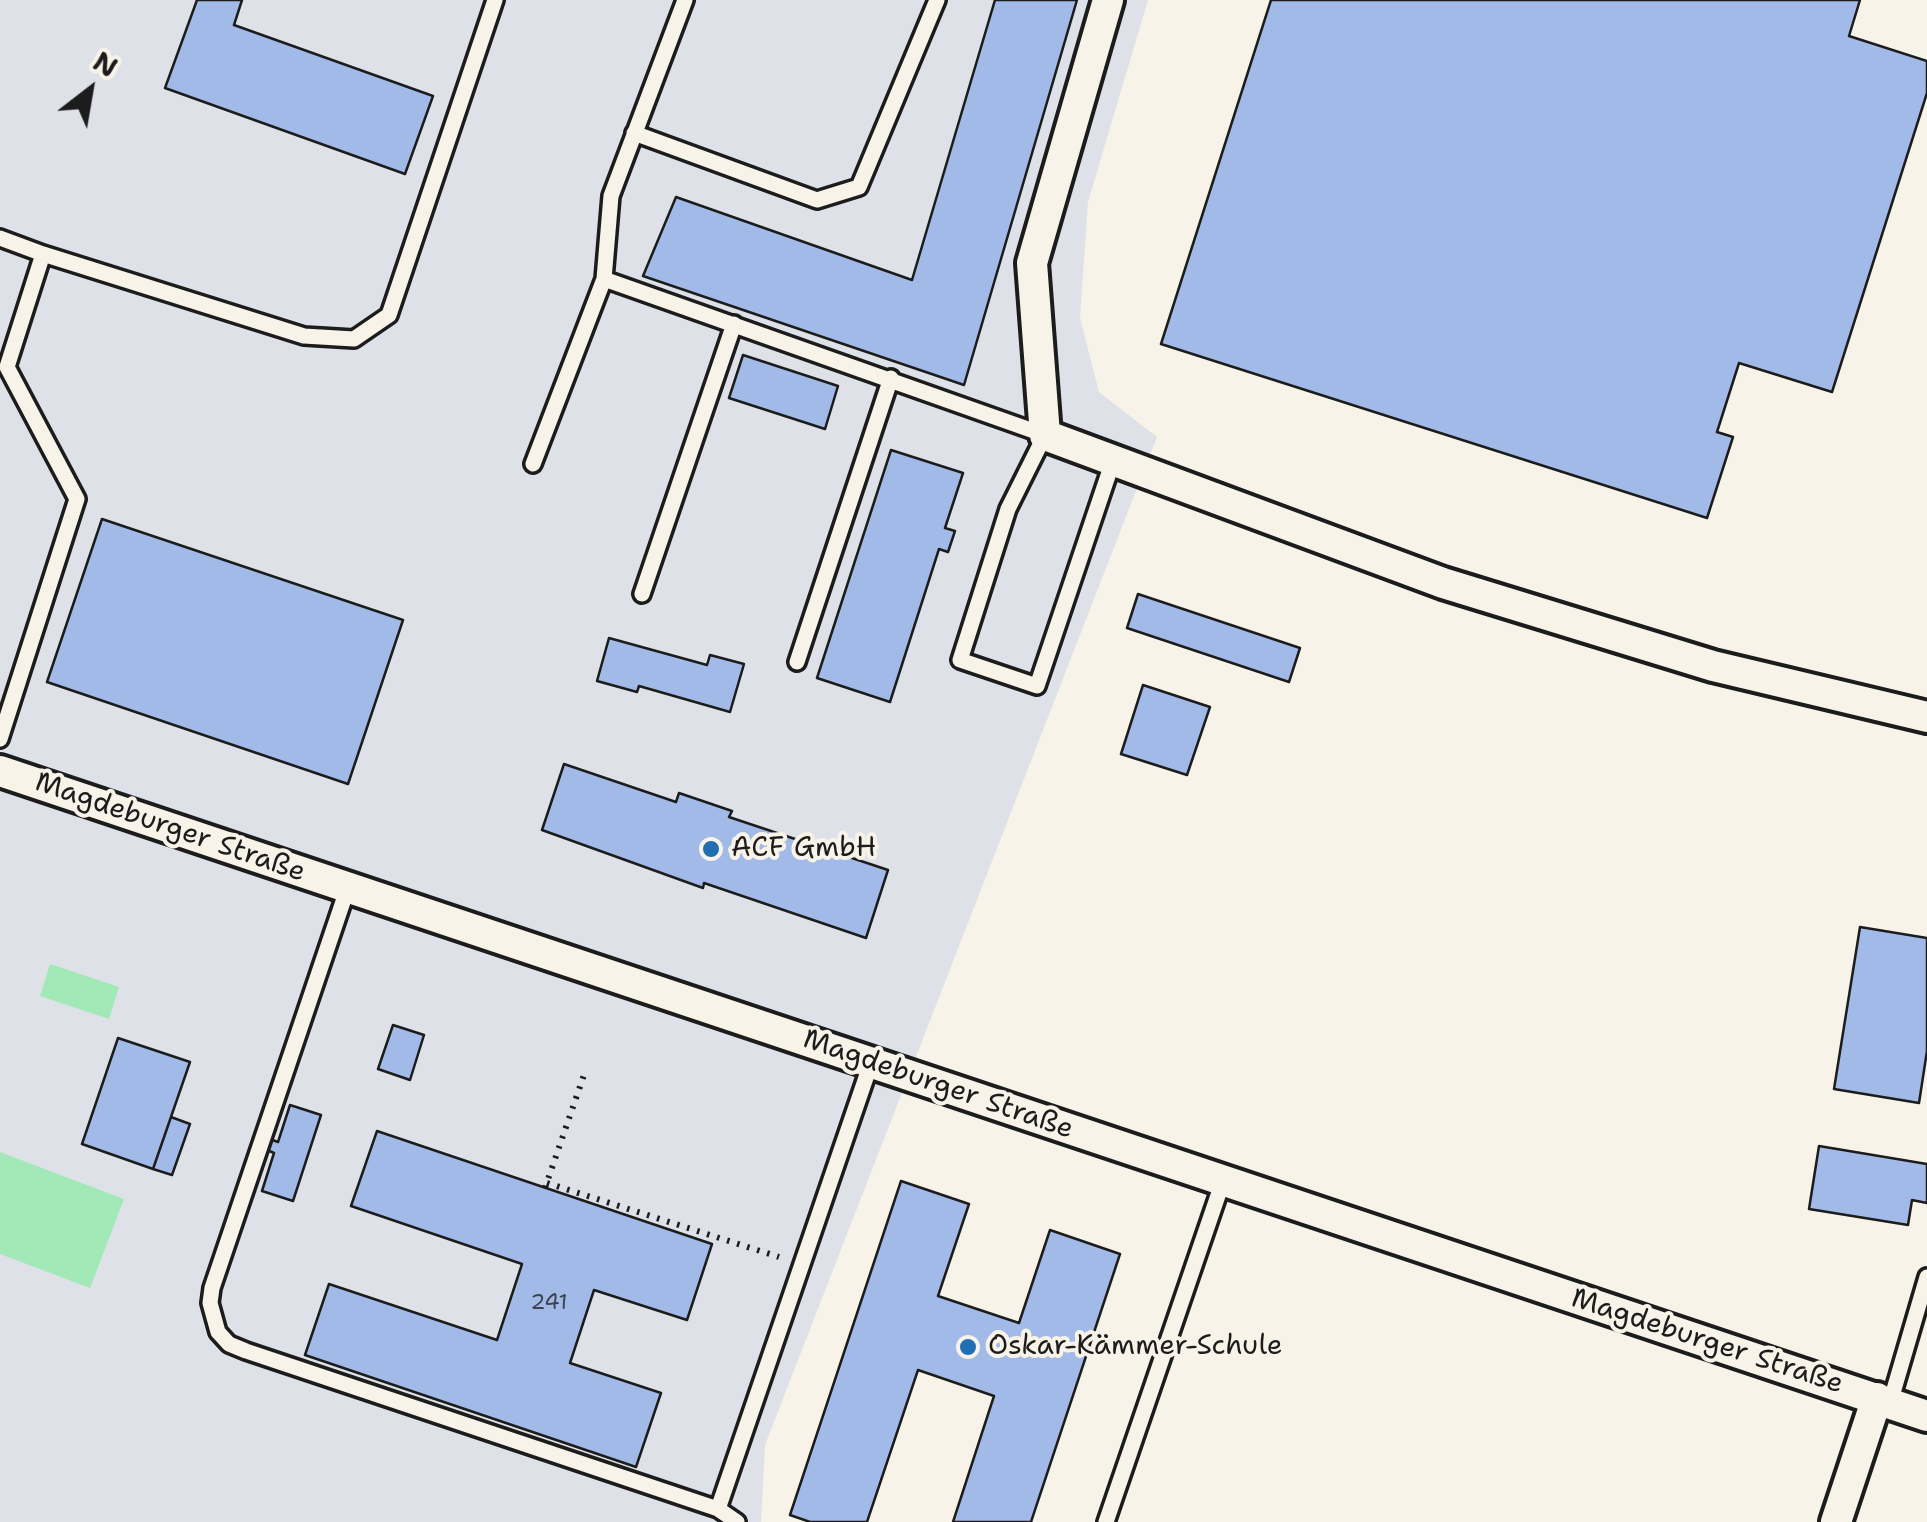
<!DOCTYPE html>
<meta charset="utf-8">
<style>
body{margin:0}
#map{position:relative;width:1927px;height:1522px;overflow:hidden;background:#f7f3e8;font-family:"Shantell Sans",sans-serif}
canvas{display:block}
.north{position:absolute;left:40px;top:40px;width:100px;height:100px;-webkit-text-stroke:8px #f7f3e8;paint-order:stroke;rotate:31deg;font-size:28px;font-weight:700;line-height:40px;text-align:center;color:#1c1c1c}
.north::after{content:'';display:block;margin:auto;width:35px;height:45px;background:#1c1c1c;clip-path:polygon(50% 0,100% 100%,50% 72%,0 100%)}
</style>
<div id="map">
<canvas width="1927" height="1522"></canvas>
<div class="north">N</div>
</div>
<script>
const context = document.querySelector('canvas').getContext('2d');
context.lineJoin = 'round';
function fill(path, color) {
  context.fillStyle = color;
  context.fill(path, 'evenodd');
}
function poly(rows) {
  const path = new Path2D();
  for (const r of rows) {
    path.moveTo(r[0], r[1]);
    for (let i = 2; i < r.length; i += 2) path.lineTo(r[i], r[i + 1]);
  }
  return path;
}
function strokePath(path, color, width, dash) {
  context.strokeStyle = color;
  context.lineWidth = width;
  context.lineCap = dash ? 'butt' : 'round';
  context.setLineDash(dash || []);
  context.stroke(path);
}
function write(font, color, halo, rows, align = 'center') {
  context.font = font + ' "Shantell Sans",sans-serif';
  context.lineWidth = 8;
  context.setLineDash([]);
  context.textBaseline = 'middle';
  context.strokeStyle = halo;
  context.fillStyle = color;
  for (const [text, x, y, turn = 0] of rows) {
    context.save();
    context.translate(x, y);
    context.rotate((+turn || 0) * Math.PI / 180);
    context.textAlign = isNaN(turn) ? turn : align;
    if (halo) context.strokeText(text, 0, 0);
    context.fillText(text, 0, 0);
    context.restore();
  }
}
const built = poly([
 [0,0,1148,0,1088,202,1080,318,1099,392,1157,437,765,1445,761,1522,0,1522]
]);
const green = poly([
 [50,964,119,987,109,1019,40,996],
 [0,1152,124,1199,90,1288,0,1254]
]);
const building = poly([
 [197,0,242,0,234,25,433,96,405,174,165,88,197,0],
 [995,0,1077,0,964,385,643,276,676,197,912,280,995,0],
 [1271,0,1860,0,1849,36,1927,61,1927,93,1832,392,1739,363,1717,432,1733,437,1707,518,1161,344,1271,0],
 [743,355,838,386,825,429,729,398,743,355],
 [891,450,963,473,945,528,955,531,948,552,939,549,890,702,817,678,891,450],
 [102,519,403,620,348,784,47,682,102,519],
 [1138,594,1300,648,1289,682,1127,628,1138,594],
 [609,638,707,665,710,655,744,664,730,712,639,686,637,692,597,681,609,638],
 [1143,685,1210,707,1187,775,1121,754,1143,685],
 [564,764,676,802,679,793,732,811,729,817,888,870,866,938,704,883,703,888,542,830,564,764],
 [1860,927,1927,938,1927,1051,1919,1103,1834,1089,1860,927],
 [393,1025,424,1035,410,1080,378,1069,393,1025],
 [118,1038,190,1062,153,1169,82,1144,118,1038],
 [290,1105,321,1115,293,1201,262,1191,274,1153,267,1150,270,1139,278,1142,290,1105],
 [171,1117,190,1124,172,1175,153,1169,171,1117],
 [377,1131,712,1244,687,1320,594,1290,570,1363,661,1393,636,1467,305,1355,329,1284,497,1340,522,1264,351,1206,377,1131],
 [1819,1146,1927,1164,1927,1203,1912,1200,1908,1225,1809,1209,1819,1146],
 [901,1181,969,1204,938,1296,1019,1323,1050,1230,1120,1254,1031,1522,953,1522,994,1396,918,1370,867,1522,810,1522,790,1515,901,1181]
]);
const path = poly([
 [547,1183,779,1257],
 [545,1188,585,1072]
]);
const lane = poly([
 [685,0,611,196,604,279,1045,435,1008,509,960,660,1037,686,1113,461],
 [634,133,817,200,859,187,937,0],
 [0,238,43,254],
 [533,464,604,279],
 [642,594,734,324],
 [797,662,891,378],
 [0,739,77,499,7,367,43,254,304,336,354,339,389,315,495,0],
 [348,887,212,1288,210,1303,218,1332,229,1344,246,1351,718,1509],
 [1890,1403,1927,1277],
 [737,1522,718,1509,871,1063],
 [1106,1522,1223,1181]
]);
const street = poly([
 [1108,0,1032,263,1045,435,1443,583,1713,666,1927,717],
 [0,771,1927,1416],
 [1836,1522,1877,1398]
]);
const markers = [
 [711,849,10,"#1f6fb2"],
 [968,1347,10,"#1f6fb2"]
];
const numberNames = [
 ["241",549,1303]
];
const streetNames = [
 ["Magdeburger Straße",170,828,19],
 ["Magdeburger Straße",938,1085,19],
 ["Magdeburger Straße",1707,1342,18]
];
const poiNames = [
 ["ACF GmbH",731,849],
 ["Oskar-Kämmer-Schule",988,1347]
];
fill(built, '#dee2e8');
fill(green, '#a2e9b7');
fill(building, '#a2bae7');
strokePath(building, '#1c1c1c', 2.5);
strokePath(lane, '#1c1c1c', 22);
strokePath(street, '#1c1c1c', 38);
strokePath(path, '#1c1c1c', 6, [2.5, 8]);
strokePath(lane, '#f7f3e8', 15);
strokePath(street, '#f7f3e8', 30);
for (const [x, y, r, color] of markers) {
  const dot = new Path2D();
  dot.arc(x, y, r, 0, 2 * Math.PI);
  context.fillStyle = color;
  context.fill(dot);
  strokePath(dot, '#f7f3e8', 4);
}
write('22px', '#3e444f', null, numberNames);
write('28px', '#1c1c1c', '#f7f3e8', streetNames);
write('28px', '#1c1c1c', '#f7f3e8', poiNames, 'left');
</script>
